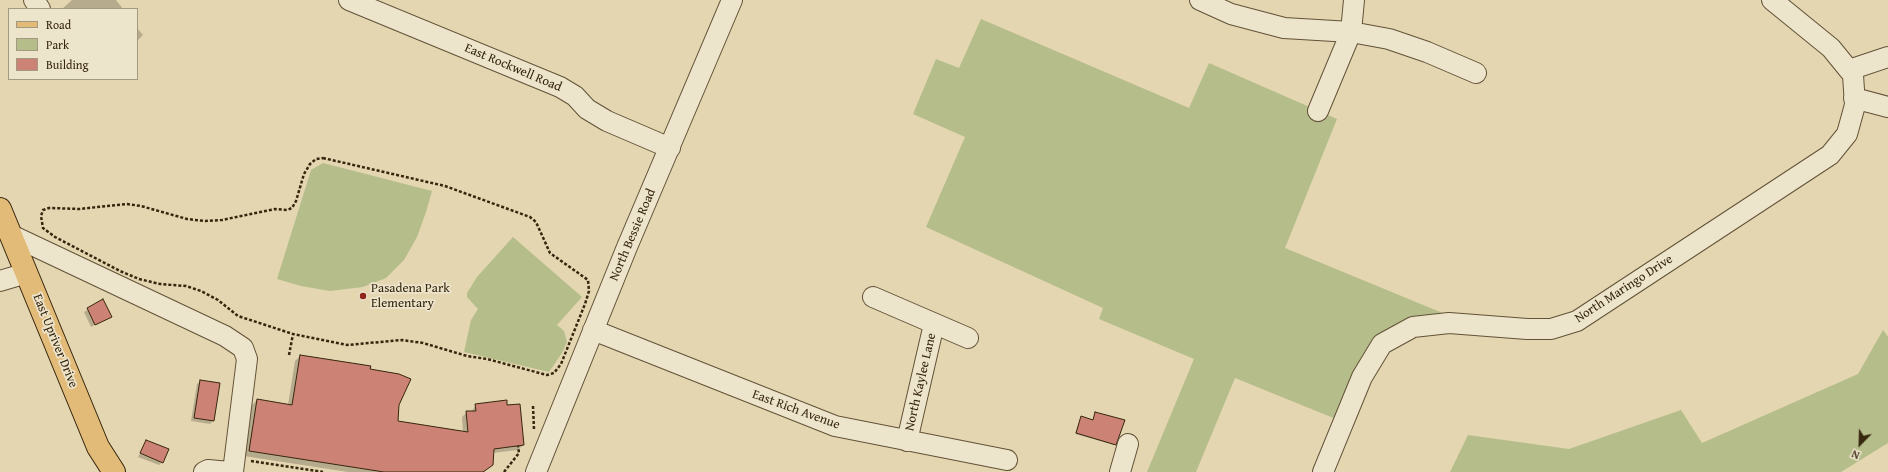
<!DOCTYPE html>
<style>
body{margin:0}
#map{position:relative;width:1888px;height:472px;overflow:hidden;background:#e4d6b1;font-family:"Gentium Book Plus",serif}
canvas{display:block}
.legend{position:absolute;left:8px;top:8px;width:130px;height:72px;box-sizing:border-box;background:#ede4cc;border:1px solid #a49880;margin:0;padding:5px 7px;list-style:none;font-size:12px;color:#36260e}
.legend li{display:flex;align-items:center;gap:8px;height:20px}
.legend b{width:20px;border:1px solid #a49880}
.north{position:absolute;left:1840px;top:424px;width:40px;height:40px;-webkit-text-stroke:3px #ede4cc;paint-order:stroke;rotate:203deg;font-size:11px;font-weight:700;line-height:16px;text-align:center;color:#36260e}
.north::after{content:'';display:block;margin:auto;width:14px;height:18px;background:#36260e;clip-path:polygon(50% 0,100% 100%,50% 72%,0 100%)}
</style>
<div id="map">
<canvas width="1888" height="472"></canvas>
<ul class="legend">
<li><b style="height:5px;background:#e2bb78"></b>Road</li>
<li><b style="height:11px;background:#b5bd8a"></b>Park</li>
<li><b style="height:11px;background:#cc8274"></b>Building</li>
</ul>
<div class="north">N</div>
</div>
<script>
const context = document.querySelector('canvas').getContext('2d');
context.lineJoin = 'round';
function fill(path, color) {
  context.fillStyle = color;
  context.fill(path, 'evenodd');
}
function poly(rows) {
  const path = new Path2D();
  for (const r of rows) {
    path.moveTo(r[0], r[1]);
    for (let i = 2; i < r.length; i += 2) path.lineTo(r[i], r[i + 1]);
  }
  return path;
}
function strokePath(path, color, width, dash) {
  context.strokeStyle = color;
  context.lineWidth = width;
  context.lineCap = dash ? 'butt' : 'round';
  context.setLineDash(dash || []);
  context.stroke(path);
}
function write(font, color, halo, rows, align = 'center') {
  context.font = font + ' "Gentium Book Plus",serif';
  context.lineWidth = 3.5;
  context.setLineDash([]);
  context.textBaseline = 'middle';
  context.strokeStyle = halo;
  context.fillStyle = color;
  for (const [text, x, y, turn = 0] of rows) {
    context.save();
    context.translate(x, y);
    context.rotate((+turn || 0) * Math.PI / 180);
    context.textAlign = isNaN(turn) ? turn : align;
    if (halo) context.strokeText(text, 0, 0);
    context.fillText(text, 0, 0);
    context.restore();
  }
}
const green = poly([
 [981,19,1189,108,1209,63,1337,119,1285,248,1445,314,1406,320,1336,419,1235,378,1196,472,1147,472,1194,359,1099,319,1103,308,926,227,965,137,913,114,936,59,959,68],
 [323,163,432,191,426,212,417,237,404,260,386,278,363,287,330,291,301,286,277,279,311,170],
 [513,237,582,297,557,325,564,331,567,342,562,353,549,372,464,352,471,320,478,309,467,297,467,293,477,277],
 [1883,330,1888,337,1888,443,1841,472,1450,472,1468,435,1569,449,1681,410,1702,443,1858,374]
]);
const shadow = poly([
 [72,0,116,0,123,9,62,9],
 [137,28,143,35,137,41],
 [103,301,110,316,91,327,84,312],
 [300,356,369,370,398,405,396,422,463,432,462,417,467,412,471,412,476,405,507,406,523,445,518,450,492,453,492,465,484,472,348,472,244,456,252,405,257,400,288,405,295,361],
 [201,381,213,421,210,424,191,421,197,384],
 [1096,413,1115,444,1114,445,1075,434,1080,419,1081,417,1093,420],
 [146,441,162,462,159,465,138,457]
]);
const building = poly([
 [103,299,112,317,95,325,87,308,103,299],
 [300,355,371,366,370,369,399,374,411,379,399,405,398,421,468,432,466,411,476,411,475,404,507,400,507,405,520,404,524,445,494,449,493,465,483,472,384,472,249,451,257,399,292,405,300,355],
 [200,380,220,383,214,421,194,418,200,380],
 [1095,412,1125,420,1116,445,1076,433,1081,416,1093,420,1095,412],
 [146,440,169,449,163,463,140,453,146,440]
]);
const path = poly([
 [323,158,445,186,530,217,536,222,550,253,588,280,589,291,585,304,561,364,554,373,547,375,487,359,467,356,423,343,402,340,347,345,293,334,238,316,218,300,201,291,186,286,160,284,139,279,120,271,55,237,43,228,41,216,43,210,49,208,79,209,127,204,141,206,187,219,205,221,222,220,275,209,287,210,292,208,296,201,304,174,310,164,316,159,323,158],
 [289,355,293,334],
 [533,406,534,430],
 [251,461,323,472],
 [504,472,519,453,518,446]
]);
const minor = poly([
 [34,0,40,9],
 [349,0,560,87,575,96,587,109,607,121,670,148],
 [1200,0,1231,14,1284,28,1351,32,1389,39,1427,52,1476,73],
 [1849,70,1888,57],
 [1854,98,1888,107],
 [1318,111,1351,32,1354,0],
 [11,235,225,336,243,348,247,359,233,472],
 [0,281,27,273],
 [873,297,968,338],
 [593,330,835,426,1007,460],
 [907,441,934,324],
 [204,472,208,470,230,472],
 [536,472,627,247,732,0],
 [1120,472,1128,444],
 [1323,472,1362,377,1382,344,1413,327,1449,323,1527,329,1551,329,1577,321,1830,155,1847,134,1855,105,1853,75,1831,48,1772,0]
]);
const major = poly([
 [0,209,98,447,114,472]
]);
const markers = [
 [363,296,4,"#8f2418"]
];
const streetNames = [
 ["East Rockwell Road",513,68,23],
 ["North Bessie Road",633,235,-67],
 ["North Maringo Drive",1624,289,-33],
 ["East Upriver Drive",55,341,68],
 ["North Kaylee Lane",921,382,-77],
 ["East Rich Avenue",796,410,20]
];
const poiNames = [
 ["Pasadena Park",371,289],
 ["Elementary",371,304]
];
fill(green, '#b5bd8a');
fill(shadow, '#0003');
fill(building, '#cc8274');
strokePath(building, '#36260e', 1);
strokePath(minor, '#625237', 22);
strokePath(major, '#36260e', 24);
strokePath(path, '#36260e', 2.5, [3, 2]);
strokePath(minor, '#ede4cc', 20);
strokePath(major, '#e2bb78', 22);
for (const [x, y, r, color] of markers) {
  const dot = new Path2D();
  dot.arc(x, y, r, 0, 2 * Math.PI);
  context.fillStyle = color;
  context.fill(dot);
  strokePath(dot, '#ede4cc', 1.5);
}
write('13px', '#36260e', '#ede4cc', streetNames);
write('13px', '#36260e', '#ede4cc', poiNames, 'left');
</script>
